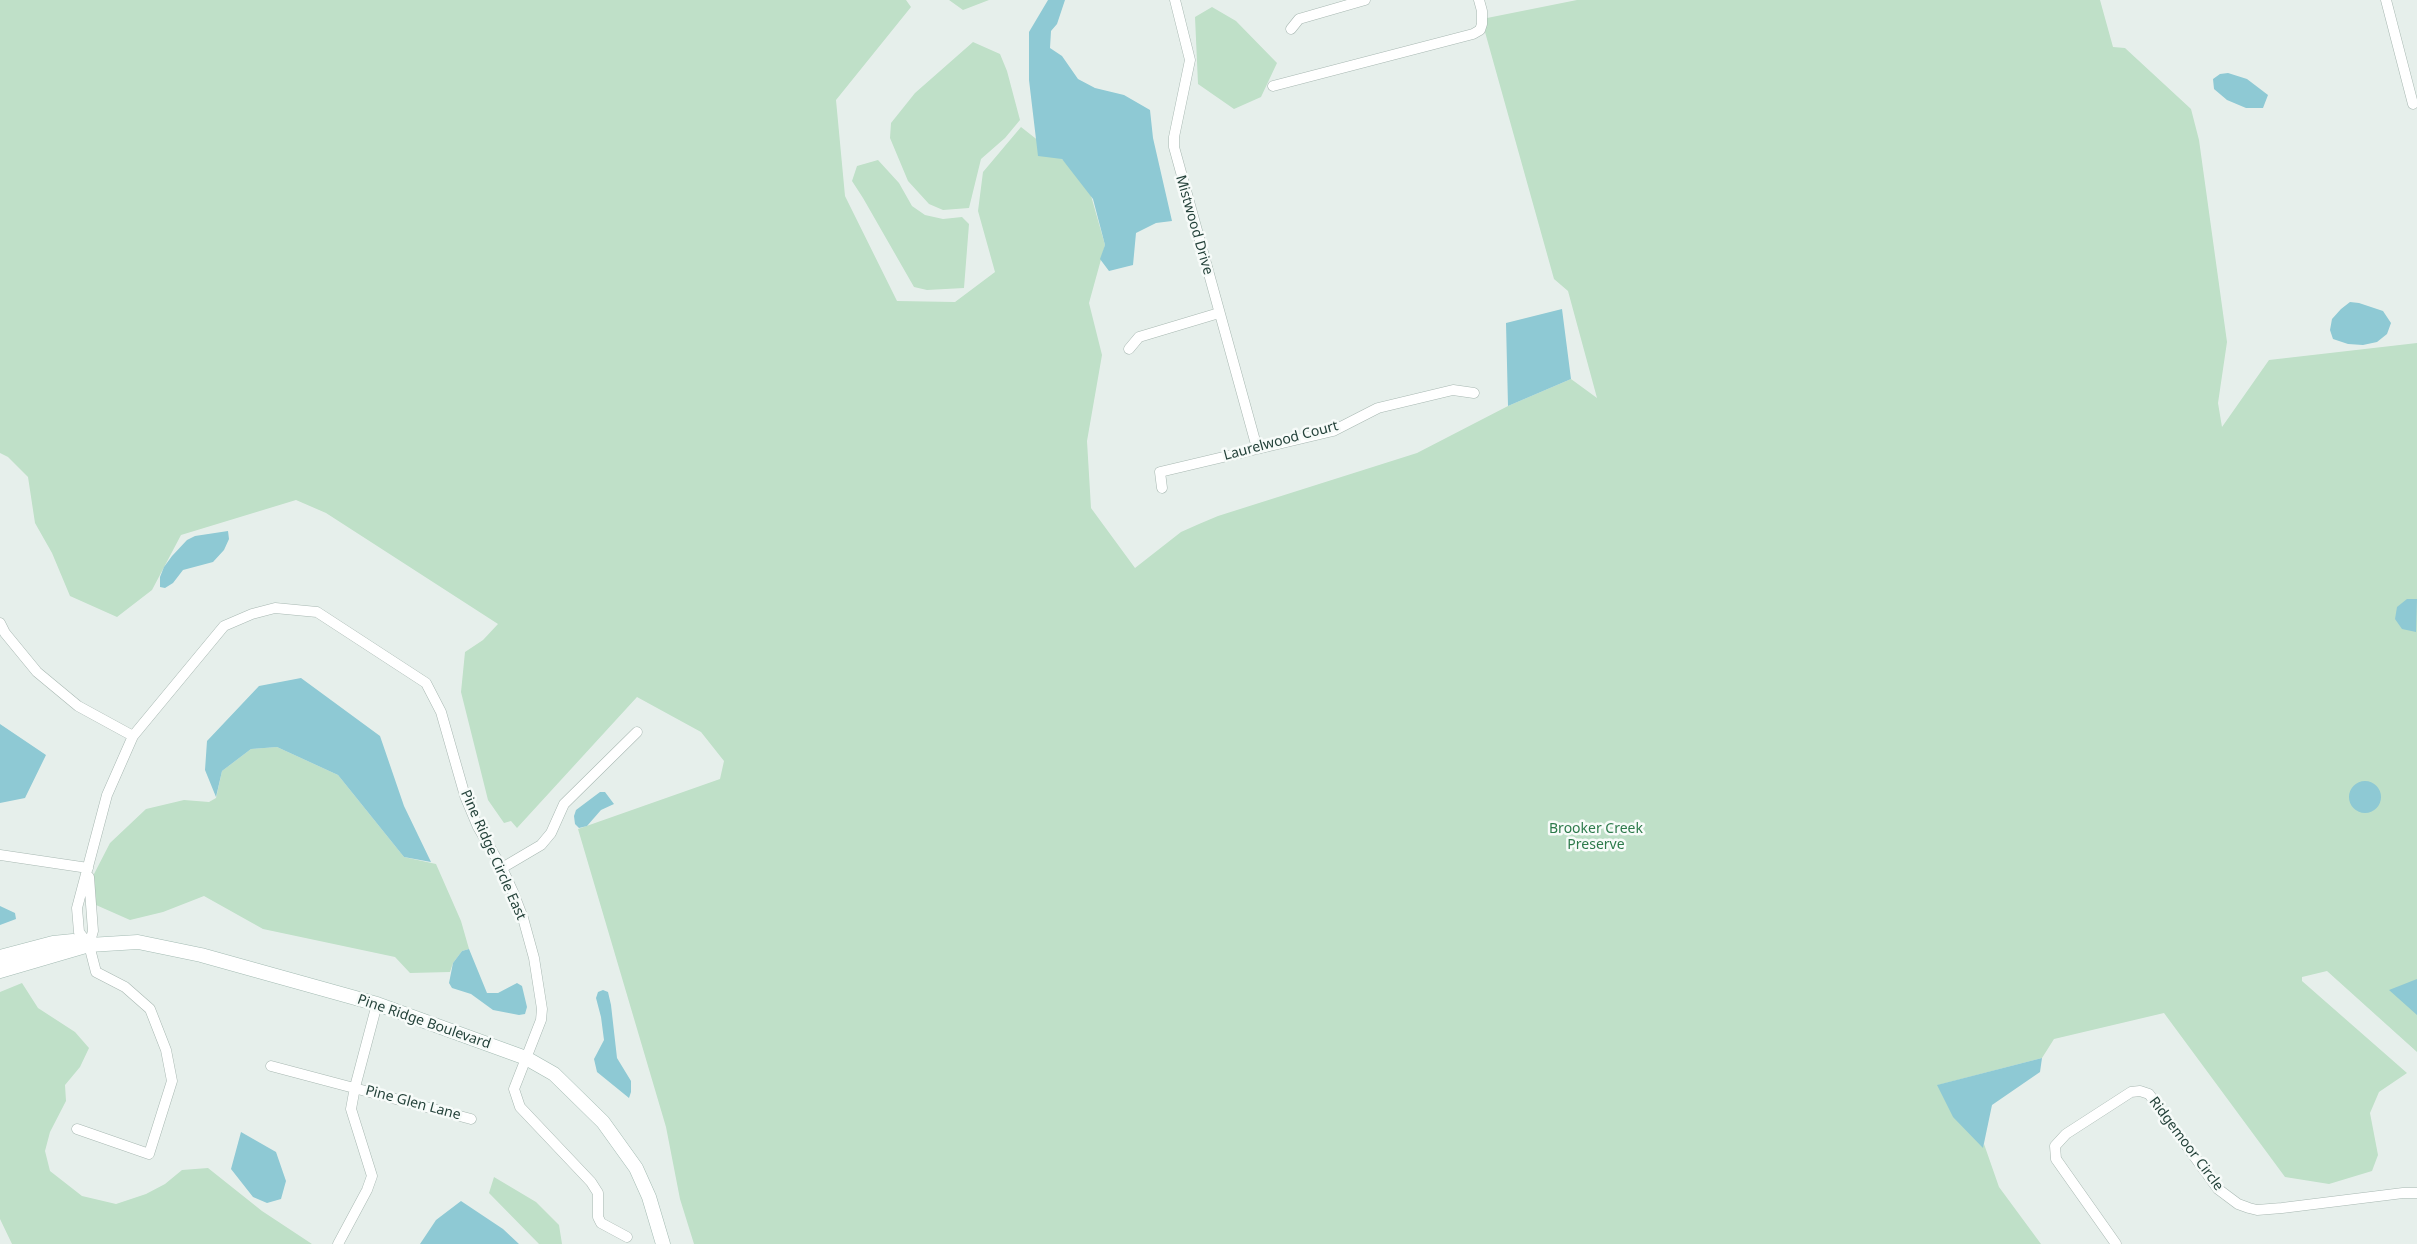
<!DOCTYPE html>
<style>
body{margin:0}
canvas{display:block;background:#e6efeb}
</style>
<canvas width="2417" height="1244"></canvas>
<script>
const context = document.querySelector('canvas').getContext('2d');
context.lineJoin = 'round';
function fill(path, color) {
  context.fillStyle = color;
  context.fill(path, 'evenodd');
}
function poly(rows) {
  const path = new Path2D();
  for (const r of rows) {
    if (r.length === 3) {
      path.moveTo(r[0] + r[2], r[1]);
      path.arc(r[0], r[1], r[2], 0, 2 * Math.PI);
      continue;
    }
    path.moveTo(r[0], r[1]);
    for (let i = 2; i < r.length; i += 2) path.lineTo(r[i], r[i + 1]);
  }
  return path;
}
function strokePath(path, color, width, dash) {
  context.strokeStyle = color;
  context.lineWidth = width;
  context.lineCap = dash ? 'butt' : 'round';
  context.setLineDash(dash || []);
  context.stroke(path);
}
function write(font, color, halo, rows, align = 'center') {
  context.font = font + ' "Noto Sans",sans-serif';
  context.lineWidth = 5;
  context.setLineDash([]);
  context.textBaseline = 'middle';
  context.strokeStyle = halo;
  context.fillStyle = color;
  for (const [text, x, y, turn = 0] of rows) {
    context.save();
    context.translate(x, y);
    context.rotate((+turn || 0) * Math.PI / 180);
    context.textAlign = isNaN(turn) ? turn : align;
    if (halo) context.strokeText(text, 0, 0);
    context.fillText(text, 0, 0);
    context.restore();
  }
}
const green = poly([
 [0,0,906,0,911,7,836,100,845,196,897,301,955,302,995,272,978,211,983,172,1021,127,1086,178,1105,245,1089,303,1102,355,1087,441,1091,508,1135,568,1181,532,1199,524,1218,516,1417,453,1508,406,1571,379,1597,398,1568,291,1554,279,1485,32,1487,18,1577,0,2100,0,2113,47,2125,48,2191,109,2199,140,2227,342,2218,403,2222,427,2269,360,2417,343,2417,1052,2327,971,2302,977,2302,981,2407,1073,2379,1092,2370,1113,2378,1155,2372,1171,2329,1184,2285,1177,2164,1013,2054,1039,2042,1058,1938,1085,1983,1147,1984,1144,1999,1187,2041,1244,694,1244,680,1199,666,1127,578,829,720,779,724,761,701,732,637,697,517,828,511,821,504,823,488,800,461,692,465,652,483,640,498,624,326,513,296,500,181,535,152,590,117,617,70,596,52,553,35,523,28,477,8,457,0,453],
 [949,0,989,0,963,10],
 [1212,7,1236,21,1277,63,1261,97,1234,109,1198,84,1195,17],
 [973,42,1000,54,1007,71,1020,120,1005,138,981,159,969,208,943,210,929,204,908,181,890,138,891,123,915,93],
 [878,160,899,183,912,206,925,215,943,219,962,217,969,224,964,288,927,290,914,287,863,198,852,181,857,166],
 [277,747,338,775,404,857,436,864,461,921,469,949,462,951,453,963,450,972,410,973,395,957,263,929,204,896,163,912,130,920,96,905,93,876,110,843,146,809,184,800,209,802,216,798,222,771,251,749],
 [22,983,38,1008,75,1032,89,1048,80,1067,65,1085,66,1101,50,1132,45,1151,50,1171,82,1196,116,1204,146,1194,165,1184,182,1170,208,1168,262,1211,312,1244,12,1244,0,1219,0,992],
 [494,1177,536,1202,559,1225,562,1244,539,1244,489,1193]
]);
const water = poly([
 [1048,0,1065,0,1057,24,1051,31,1050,48,1062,56,1078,79,1095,88,1124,95,1150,110,1153,138,1172,221,1156,223,1136,233,1133,265,1109,271,1100,259,1105,245,1093,199,1062,159,1038,156,1029,80,1029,32],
 [2228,73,2247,79,2268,95,2263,108,2246,108,2227,100,2214,89,2213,79,2220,74],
 [2350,302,2359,303,2383,311,2391,323,2387,334,2377,342,2363,345,2348,344,2333,339,2330,330,2332,319,2341,309],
 [1562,309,1571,379,1508,406,1506,323],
 [228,531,229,539,224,550,213,562,183,570,173,583,165,588,160,587,160,577,164,567,172,556,187,540,195,536],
 [2407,599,2417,599,2416,632,2402,629,2395,619,2397,607],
 [301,678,380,736,404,806,431,862,404,857,338,775,277,747,251,749,222,771,216,797,205,770,207,741,259,686],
 [0,724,46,755,25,798,0,803],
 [2365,797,16],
 [600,792,605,792,614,804,601,810,587,826,579,828,575,824,574,816,576,810],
 [0,906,15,913,16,919,0,925],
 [469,949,487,993,498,993,517,983,522,986,527,1007,525,1014,519,1015,493,1010,471,994,452,988,449,983,453,963,462,951],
 [2417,979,2417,1015,2389,990],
 [603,990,608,992,611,1005,617,1058,631,1081,631,1092,629,1098,597,1072,594,1059,604,1040,601,1017,596,998,598,992],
 [2042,1058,2040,1072,1992,1105,1983,1148,1953,1117,1937,1085],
 [241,1132,276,1152,286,1181,281,1199,267,1203,253,1197,231,1169],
 [461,1201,503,1229,519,1244,420,1244,436,1220]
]);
const street = poly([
 [1175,0,1190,60,1174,137,1174,147,1257,448],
 [2386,0,2413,104],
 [1291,29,1299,19,1365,0],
 [1273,86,1473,34,1480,30,1482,24,1482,11,1479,0],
 [1129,349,1139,337,1219,313],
 [1162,488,1160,472,1333,431,1378,408,1453,390,1474,393],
 [0,623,5,633,37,672,78,706,133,736],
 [0,855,88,868],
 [502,868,541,845,551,833,564,804,637,732],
 [89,877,93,931,89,945],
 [271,1066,471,1119],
 [77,1129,149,1154,172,1081,166,1050,150,1009,125,987,96,972,89,945,79,932,77,908,107,795,133,736,224,626,252,614,275,608,317,612,426,683,441,712,465,796,478,827,502,868,513,892,523,918,534,958,542,1009,541,1020,514,1089,520,1107,591,1182,598,1193,598,1217,601,1223,627,1237],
 [338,1244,367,1190,372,1176,351,1109,355,1087,377,1004],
 [2116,1244,2056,1159,2055,1146,2066,1134,2131,1092,2140,1091,2149,1094,2218,1189,2238,1204,2249,1208,2257,1210,2282,1208,2403,1193,2417,1193]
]);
const secondary = poly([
 [0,957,53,943,73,941,81,943],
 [0,971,89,945,138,942,201,955,377,1004,526,1058,554,1074,603,1122,636,1168,649,1197,663,1244]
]);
const streetNames = [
 ["Mistwood Drive",1194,225,74],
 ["Laurelwood Court",1281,441,-15],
 ["Pine Ridge Circle East",493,855,66],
 ["Pine Ridge Boulevard",424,1022,19],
 ["Pine Glen Lane",413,1103,15],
 ["Ridgemoor Circle",2186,1144,53]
];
const parkNames = [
 ["Brooker Creek",1596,829],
 ["Preserve",1596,845]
];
fill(green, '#bfe0c8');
fill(water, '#8ec9d4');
strokePath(street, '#a8b8b2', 11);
strokePath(secondary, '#a4bbb3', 15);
strokePath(street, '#fff', 10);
strokePath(secondary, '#fff', 14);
write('14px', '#24423a', '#f7fbf9', streetNames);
write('14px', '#2d7a4b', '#f7fbf9', parkNames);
</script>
